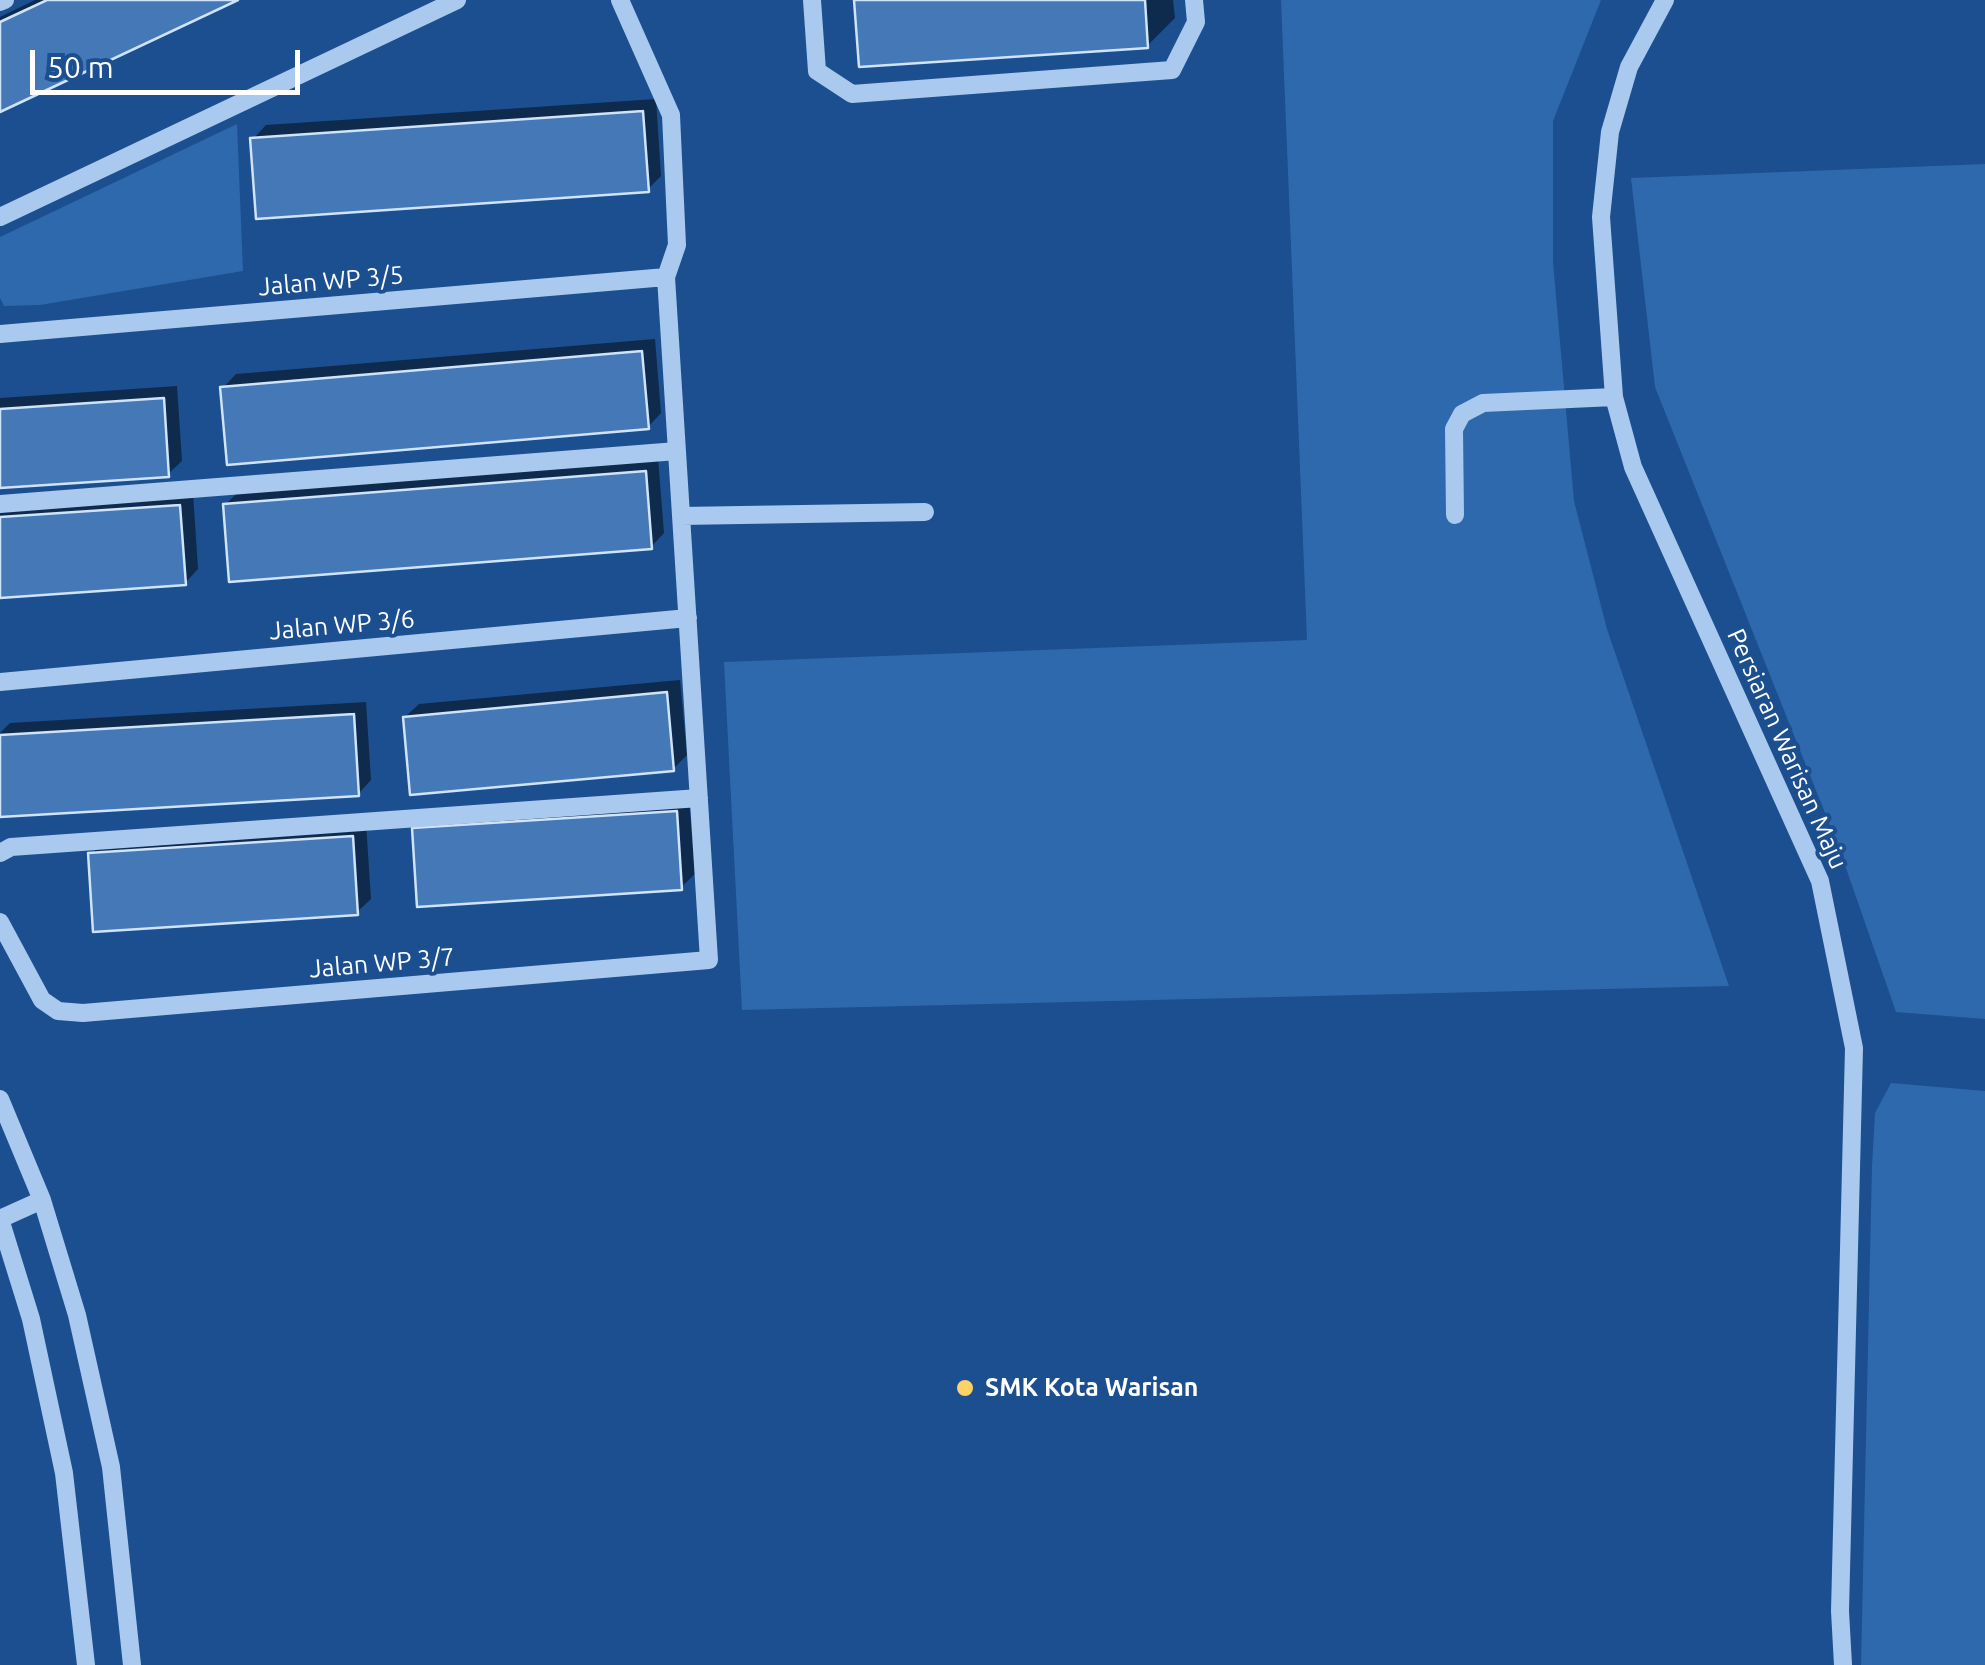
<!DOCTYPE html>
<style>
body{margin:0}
#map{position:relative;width:1985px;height:1665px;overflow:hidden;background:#1b4f8f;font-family:Ubuntu,sans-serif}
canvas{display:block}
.scale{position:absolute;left:30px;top:50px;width:270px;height:45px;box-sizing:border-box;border:5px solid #fff;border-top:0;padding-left:12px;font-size:30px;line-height:35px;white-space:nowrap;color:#fff;-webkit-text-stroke:8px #1b4f8f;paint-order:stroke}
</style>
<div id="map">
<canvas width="1985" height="1665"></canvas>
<div class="scale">50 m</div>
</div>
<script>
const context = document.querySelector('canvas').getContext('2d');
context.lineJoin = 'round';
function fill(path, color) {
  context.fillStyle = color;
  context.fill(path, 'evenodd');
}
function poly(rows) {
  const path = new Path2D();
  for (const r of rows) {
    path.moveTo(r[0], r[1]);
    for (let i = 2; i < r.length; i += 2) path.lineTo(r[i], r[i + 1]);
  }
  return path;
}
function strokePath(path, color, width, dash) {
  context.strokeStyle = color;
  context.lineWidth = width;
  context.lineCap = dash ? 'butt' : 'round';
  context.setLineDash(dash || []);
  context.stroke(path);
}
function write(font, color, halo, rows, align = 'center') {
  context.font = font + ' Ubuntu,sans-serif';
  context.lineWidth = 8;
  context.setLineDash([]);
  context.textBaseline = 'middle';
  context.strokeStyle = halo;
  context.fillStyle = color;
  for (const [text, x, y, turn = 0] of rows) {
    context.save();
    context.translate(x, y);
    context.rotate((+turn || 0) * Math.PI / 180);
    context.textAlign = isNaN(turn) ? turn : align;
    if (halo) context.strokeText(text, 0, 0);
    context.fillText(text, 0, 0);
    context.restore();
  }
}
const green = poly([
 [1281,0,1601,0,1553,121,1553,262,1574,501,1607,629,1729,986,742,1010,724,662,1307,640],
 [237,124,243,271,40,305,4,306,0,298,0,237],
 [1985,164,1985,1019,1896,1012,1839,848,1655,387,1631,178],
 [1891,1083,1985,1091,1985,1665,1861,1665,1872,1166,1875,1113]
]);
const shadow = poly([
 [35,0,232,0,0,109,0,17],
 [857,0,1173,0,1175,18,1147,46],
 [656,99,661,176,648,189,253,139,266,125],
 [655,339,661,413,648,427,223,388,236,374],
 [177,386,182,461,168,474,0,485,0,398],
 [658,458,664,533,651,547,225,505,239,491],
 [193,493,198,569,185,583,0,595,0,506],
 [680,680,687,755,673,769,405,717,419,704],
 [366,702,371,780,358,794,0,798,0,733,10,723],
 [689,799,695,874,681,887,414,829,428,816],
 [366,823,371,899,357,912,91,854,105,841]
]);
const building = poly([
 [47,0,238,0,0,112,0,22,47,0],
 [854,0,1145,0,1148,48,859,67,854,0],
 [643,111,649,192,256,219,250,138,643,111],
 [642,351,649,429,227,465,220,387,642,351],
 [164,398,169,477,0,488,0,409,164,398],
 [646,471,652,549,229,582,223,504,646,471],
 [180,505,186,585,0,598,0,517,180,505],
 [667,692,674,771,410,795,403,717,667,692],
 [354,714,359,796,0,817,0,735,354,714],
 [677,811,682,890,417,907,412,828,677,811],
 [353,836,358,915,93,932,88,853,353,836]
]);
const minor = poly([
 [812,0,817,71,852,94,1172,70,1196,22,1194,0],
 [1665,0,1629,67,1610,132,1601,217,1614,397,1633,467,1820,881,1854,1048,1840,1611,1843,1665],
 [0,2,5,0],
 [0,217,457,0],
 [0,334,666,277],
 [0,504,677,451],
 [1455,515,1454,429,1462,414,1483,403,1614,397],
 [681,516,925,512],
 [0,682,688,618],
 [0,853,11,847,699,798],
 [0,922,42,1000,58,1011,83,1013,709,960,666,277,677,245,671,115,620,0],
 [0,1099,42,1200,77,1315,111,1467,132,1665],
 [0,1219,31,1319,64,1473,86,1665],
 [0,1219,42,1200]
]);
const markers = [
 [965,1388,10,"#ffd166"]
];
const streetNames = [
 ["Jalan WP 3/5",331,281,-5],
 ["Jalan WP 3/6",342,625,-5],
 ["Persiaran Warisan Maju",1787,749,66],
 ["Jalan WP 3/7",382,963,-5]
];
const poiNames = [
 ["SMK Kota Warisan",985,1388]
];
fill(green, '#2e69ad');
fill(shadow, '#0007');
fill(building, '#4478b7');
strokePath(building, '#cfe3fa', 2.5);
strokePath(minor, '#a9c9ee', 18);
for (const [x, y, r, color] of markers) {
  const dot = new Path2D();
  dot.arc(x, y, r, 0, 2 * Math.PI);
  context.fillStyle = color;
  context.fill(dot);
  strokePath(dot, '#1b4f8f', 4);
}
write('25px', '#fff', '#1b4f8f', streetNames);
write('bold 25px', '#fff', '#1b4f8f', poiNames, 'left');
</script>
